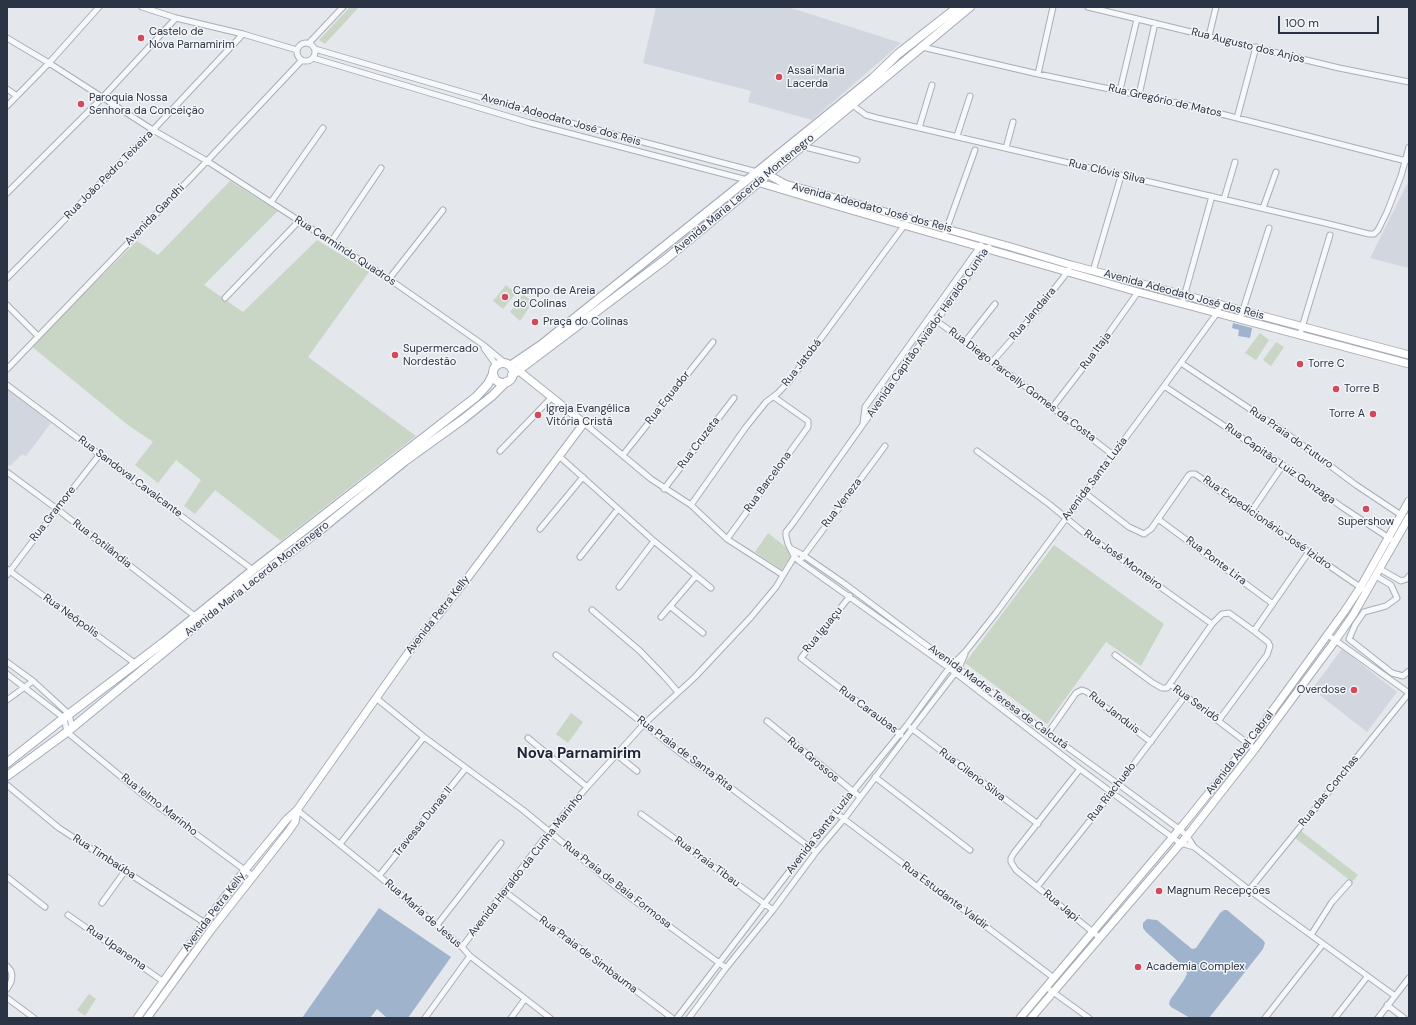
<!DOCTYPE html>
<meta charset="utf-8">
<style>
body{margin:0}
#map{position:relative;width:1416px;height:1025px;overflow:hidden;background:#e4e7ec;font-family:"DM Sans",sans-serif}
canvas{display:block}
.frame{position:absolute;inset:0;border:8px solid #2b3445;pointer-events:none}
.scale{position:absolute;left:1278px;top:16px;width:101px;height:18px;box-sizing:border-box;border:2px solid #2b3445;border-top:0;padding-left:5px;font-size:12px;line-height:14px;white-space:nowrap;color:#2b3445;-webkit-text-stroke:3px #f4f6f9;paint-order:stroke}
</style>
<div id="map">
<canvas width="1416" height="1025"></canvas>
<div class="frame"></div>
<div class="scale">100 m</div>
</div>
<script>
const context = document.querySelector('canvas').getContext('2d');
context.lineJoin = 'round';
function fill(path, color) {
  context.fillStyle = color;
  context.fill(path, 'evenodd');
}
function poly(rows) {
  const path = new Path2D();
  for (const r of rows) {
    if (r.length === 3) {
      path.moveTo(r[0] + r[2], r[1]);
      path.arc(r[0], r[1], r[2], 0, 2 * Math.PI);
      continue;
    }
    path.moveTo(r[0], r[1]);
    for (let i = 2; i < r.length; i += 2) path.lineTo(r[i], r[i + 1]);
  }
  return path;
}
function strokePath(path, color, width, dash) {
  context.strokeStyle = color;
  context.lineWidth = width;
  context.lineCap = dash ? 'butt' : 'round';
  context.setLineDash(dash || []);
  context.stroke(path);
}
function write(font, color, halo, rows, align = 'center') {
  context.font = font + ' "DM Sans",sans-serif';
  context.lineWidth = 3;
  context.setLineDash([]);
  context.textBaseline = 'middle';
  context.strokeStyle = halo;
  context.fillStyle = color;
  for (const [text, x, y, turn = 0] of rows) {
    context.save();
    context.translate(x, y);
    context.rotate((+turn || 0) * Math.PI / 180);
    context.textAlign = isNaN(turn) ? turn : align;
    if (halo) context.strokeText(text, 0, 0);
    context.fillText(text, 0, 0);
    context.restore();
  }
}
const built = poly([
 [656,7,788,7,901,43,812,120,748,102,751,91,643,63],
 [1409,180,1409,268,1370,258],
 [7,388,51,423,26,456,22,454,10,466,7,464],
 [1342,649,1397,692,1367,732,1312,689]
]);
const green = poly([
 [350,7,359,7,325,44,319,40],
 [230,181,278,211,204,285,243,312,317,240,369,272,308,357,416,436,281,541,215,490,195,514,184,506,201,480,176,460,158,483,135,465,153,442,128,425,31,346,137,241,158,255],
 [506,285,516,293,503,309,493,301],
 [523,294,533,302,520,321,510,312],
 [1260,333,1269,340,1256,360,1245,353],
 [1276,342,1284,347,1271,366,1263,360],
 [768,533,793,553,782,570,755,552],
 [1054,545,1164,624,1141,666,1106,642,1047,724,965,663],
 [571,713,583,722,568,743,556,734],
 [1301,831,1358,875,1352,882,1295,838],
 [89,994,96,999,85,1016,77,1010]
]);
const water = poly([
 [1233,323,1252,328,1250,338,1238,336,1239,330,1232,328],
 [379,908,451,957,408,1018,387,1018,377,1009,370,1018,302,1018],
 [1224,910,1227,910,1263,940,1265,943,1263,949,1209,1018,1190,1018,1171,1007,1169,1004,1170,1000,1184,980,1187,974,1186,970,1183,966,1146,932,1143,928,1143,923,1147,919,1157,920,1192,949,1196,948,1220,913]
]);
const street = poly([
 [142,7,176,18,243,34,297,50],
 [1088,7,1339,68,1409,82],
 [1209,36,1216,7],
 [7,38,49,63,153,130,207,161,389,279,482,344,505,363],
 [306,52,9],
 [309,43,343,7],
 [922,47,1038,74,1186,105,1406,161],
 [315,49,533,113,757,172],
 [313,58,530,123,747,180],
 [1038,74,1053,7],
 [7,89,17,96],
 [1120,90,1137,19],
 [1139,95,1155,23],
 [851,104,866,115,877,118,1329,224,1369,234,1374,234,1378,230,1387,212,1401,176,1409,147],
 [7,106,49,63,99,7],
 [1237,118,1256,47],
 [919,128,932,85],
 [957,136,970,96],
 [801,146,857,160],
 [1006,148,1013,122],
 [7,193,103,97,176,18],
 [1224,199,1235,162],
 [271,202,323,128],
 [1263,208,1276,172],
 [944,236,975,150],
 [331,242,381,168],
 [989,247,793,523,786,532,786,536,788,544,794,556,799,561,949,668,1080,769,1180,843,1194,847],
 [1093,271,1121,176],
 [7,278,153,130,243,34],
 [389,279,443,210],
 [225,298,299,221],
 [1182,304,1212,196],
 [7,305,38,336],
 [930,316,1017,380,1113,455],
 [1240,319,1269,228],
 [1300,334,1330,235],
 [965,342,995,304],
 [484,348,496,365],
 [992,362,1037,311,1069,270],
 [1181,363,1286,433,1356,485,1401,515],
 [7,369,207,161,302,60],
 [7,385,253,570],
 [1164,386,1283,465,1342,507,1395,542],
 [1052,408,1099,347,1138,292],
 [584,423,651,479,691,505,727,539,783,575],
 [863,424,865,407,981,245],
 [500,451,551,398],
 [977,451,1049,504,1083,532,1212,624],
 [623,455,713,342],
 [559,456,654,541,711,588],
 [7,472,57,509,196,617],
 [664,489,734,398],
 [1085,493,1129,527,1144,534,1151,529,1189,475,1191,474,1195,474,1363,589],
 [691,505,746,427,766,402,778,393,791,379,906,223],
 [1251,512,1283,465],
 [1158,519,1273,604],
 [540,529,583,477],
 [727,539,808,427,808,421,774,397],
 [790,548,803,555,845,584,918,639,1118,784,1179,829,1187,836,1194,847,1249,890,1395,996],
 [580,557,618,509],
 [802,558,885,446],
 [7,569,136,664],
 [1380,569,1401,581,1407,579,1409,576],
 [7,575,57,509,100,454],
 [1376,576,1391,585,1397,598,1386,606,1364,612,1355,625,1349,639,1392,673,1403,676,1409,671],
 [619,587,654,541],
 [850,596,801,658,901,735],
 [671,607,703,633],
 [592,610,640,651,664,676,678,692],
 [661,617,696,576],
 [1254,631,1308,553],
 [556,655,683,755,731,788,816,852],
 [1115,655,1153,683,1162,688,1167,688,1212,624,1222,614,1229,613,1254,631,1268,642,1270,646,1267,655,1219,720],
 [7,662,33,681,69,714,72,727],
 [7,674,64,718,67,732,147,798,253,876],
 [1170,684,1255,749],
 [376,698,424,737,523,810,620,890,726,968],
 [7,700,33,681],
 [767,721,860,797],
 [911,728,1038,824],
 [1048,733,1076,693,1082,690,1087,692,1096,700,1151,742],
 [528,738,587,787],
 [616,754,637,771],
 [1080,769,1014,853,1011,858,1011,862,1016,870,1099,937],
 [875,777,970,850],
 [7,785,59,828,205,923],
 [297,810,379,876,462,947,470,956,550,1018],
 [836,813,1054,978],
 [641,814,773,910],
 [340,844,424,737],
 [379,876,466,768],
 [7,877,45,907],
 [1037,887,1112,793,1185,696],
 [1249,890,1409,693,1328,635],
 [504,891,672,1018],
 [102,903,125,871],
 [68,915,164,982],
 [437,925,501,843],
 [1311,935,1332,902,1349,883],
 [462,947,549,832,587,787,644,724,695,677,751,617,776,587,796,554],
 [7,966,11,971,12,976,11,982,7,989],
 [1046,987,1089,1018],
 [7,998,34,1018],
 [1387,1005,1404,1018],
 [425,1018,470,956],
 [511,1018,525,999],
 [677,1018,808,847,907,725,949,668,966,651,996,613,1164,386,1217,313,1221,304],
 [689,1018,726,968,773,910,816,852,844,819,912,729,959,668,965,654],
 [1265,1018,1323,944],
 [1335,1018,1367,977],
 [1378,1018,1409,978]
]);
const secondary = poly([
 [757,172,767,174,785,184,1011,247,1071,265,1409,355],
 [757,182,844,208,1138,292,1409,364],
 [137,1018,205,923,245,870,287,819,297,810,408,653,466,580,584,423,519,371],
 [147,1018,211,930,288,832,295,822,297,810],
 [1020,1018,1183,825,1249,743,1344,612,1360,588,1409,501],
 [1031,1018,1187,836,1255,749,1335,641,1353,615,1409,517]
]);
const primary = poly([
 [503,373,10],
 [510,366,541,345,757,172,873,78,898,54,958,7],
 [512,375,666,259,970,7],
 [7,763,64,718,164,642,253,570,476,397,488,384,493,374],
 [7,776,67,732,226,601,320,530,405,461,462,420,492,396,506,382]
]);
const markers = [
 [141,38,4,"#d1495b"],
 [779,77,4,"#d1495b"],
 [81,104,4,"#d1495b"],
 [505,297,4,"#d1495b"],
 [535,322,4,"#d1495b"],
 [395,355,4,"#d1495b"],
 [1300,364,4,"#d1495b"],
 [1336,389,4,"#d1495b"],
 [1373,414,4,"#d1495b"],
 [538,415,4,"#d1495b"],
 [1366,509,4,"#d1495b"],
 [1354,690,4,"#d1495b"],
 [1159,891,4,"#d1495b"],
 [1138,967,4,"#d1495b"]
];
const poiNames = [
 ["Castelo de",149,32],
 ["Nova Parnamirim",149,45],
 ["Assaí Maria",787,71],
 ["Lacerda",787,84],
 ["Paroquia Nossa",89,98],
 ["Senhora da Conceição",89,111],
 ["Campo de Areia",513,291],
 ["do Colinas",513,304],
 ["Praça do Colinas",543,322],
 ["Supermercado",403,349],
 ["Nordestão",403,362],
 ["Torre C",1308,364],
 ["Torre B",1344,389],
 ["Igreja Evangélica",546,409],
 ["Vitória Cristã",546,422],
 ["Torre A",1365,414,"right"],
 ["Supershow",1366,522,"center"],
 ["Overdose",1346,690,"right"],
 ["Magnum Recepções",1167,891],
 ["Academia Complex",1146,967]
];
const streetNames = [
 ["Rua Augusto dos Anjos",1248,46,14],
 ["Rua Gregório de Matos",1165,101,13],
 ["Avenida Adeodato José dos Reis",561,120,16],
 ["Rua Clóvis Silva",1107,172,13],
 ["Rua João Pedro Teixeira",109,175,-45],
 ["Avenida Maria Lacerda Montenegro",744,194,-40],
 ["Avenida Adeodato José dos Reis",872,208,15],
 ["Avenida Gandhi",155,215,-46],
 ["Rua Carmindo Quadros",345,251,33],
 ["Avenida Adeodato José dos Reis",1184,295,15],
 ["Rua Jandaira",1033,314,-50],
 ["Avenida Capitão Aviador Heraldo Cunha",928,333,-55],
 ["Rua Itaja",1096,351,-53],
 ["Rua Jatobá",802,363,-52],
 ["Rua Diego Parcelly Gomes da Costa",1022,385,37],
 ["Rua Equador",668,398,-52],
 ["Rua Praia do Futuro",1291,438,35],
 ["Rua Cruzeta",699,443,-53],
 ["Rua Capitão Luiz Gonzaga",1280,464,35],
 ["Rua Sandoval Cavalcante",130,477,37],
 ["Avenida Santa Luzia",1095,479,-53],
 ["Rua Barcelona",768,482,-54],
 ["Rua Veneza",842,503,-53],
 ["Rua Gramore",53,514,-52],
 ["Rua Expedicionário José Izidro",1267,523,35],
 ["Rua Potilândia",102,544,38],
 ["Rua José Monteiro",1123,560,36],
 ["Rua Ponte Lira",1216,561,37],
 ["Avenida Maria Lacerda Montenegro",257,579,-38],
 ["Avenida Petra Kelly",438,615,-52],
 ["Rua Neópolis",71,616,36],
 ["Rua Iguaçu",823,630,-51],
 ["Avenida Madre Teresa de Calcutá",998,697,36],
 ["Rua Seridó",1196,704,36],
 ["Rua Caraubas",868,710,37],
 ["Rua Janduis",1114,713,38],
 ["Avenida Abel Cabral",1240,753,-52],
 ["Rua Praia de Santa Rita",685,754,37],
 ["Rua Grossos",813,760,40],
 ["Rua Cileno Silva",972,775,37],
 ["Rua das Conchas",1329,791,-51],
 ["Rua Riachuelo",1112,792,-52],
 ["Rua Ielmo Marinho",159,805,38],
 ["Travessa Dunas II",423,822,-51],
 ["Avenida Santa Luzia",820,833,-52],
 ["Rua Timbaúba",104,857,33],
 ["Rua Praia Tibau",707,862,36],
 ["Avenida Heraldo da Cunha Marinho",526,865,-52],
 ["Rua Praia de Baia Formosa",617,885,38],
 ["Rua Estudante Valdir",945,896,37],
 ["Rua Japi",1061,906,40],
 ["Avenida Petra Kelly",214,912,-53],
 ["Rua Maria de Jesus",423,914,41],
 ["Rua Upanema",116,948,35],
 ["Rua Praia de Simbauma",588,955,37]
];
const districtNames = [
 ["Nova Parnamirim",579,754]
];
fill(built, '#d2d6de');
fill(green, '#c9d6c5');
fill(water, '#9fb4cc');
strokePath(street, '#a9aeb7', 7);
strokePath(secondary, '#a9aeb7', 9);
strokePath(primary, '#a3abb8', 10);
strokePath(street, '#f7f8fa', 5);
strokePath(secondary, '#fff', 7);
strokePath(primary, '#fff', 8);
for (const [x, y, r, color] of markers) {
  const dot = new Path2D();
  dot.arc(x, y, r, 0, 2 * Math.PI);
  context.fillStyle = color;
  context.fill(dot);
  strokePath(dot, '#f4f6f9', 1.5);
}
write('11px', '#2b3445', '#f4f6f9', poiNames, 'left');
write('11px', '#2b3445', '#f4f6f9', streetNames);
write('bold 15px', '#1d2536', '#f4f6f9', districtNames);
</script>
